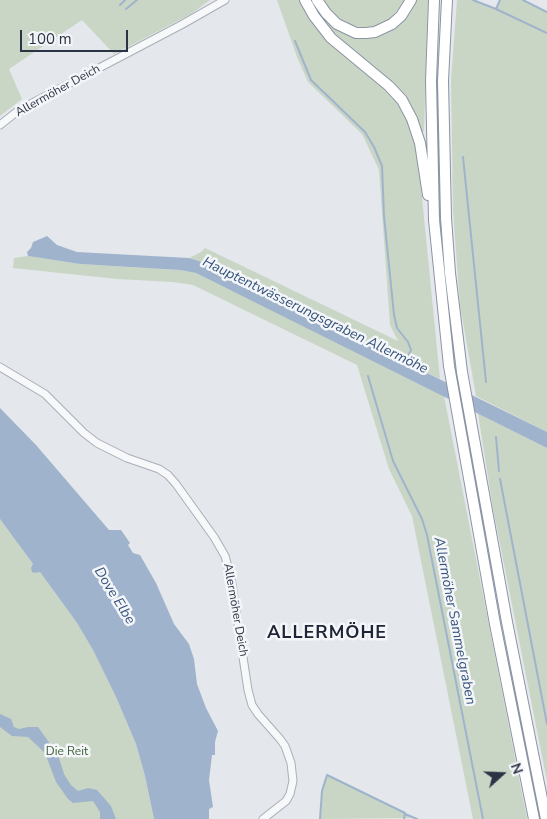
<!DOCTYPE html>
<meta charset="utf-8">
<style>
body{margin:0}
#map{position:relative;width:547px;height:819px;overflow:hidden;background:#e4e7ec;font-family:"Nunito Sans",sans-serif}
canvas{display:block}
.north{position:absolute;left:477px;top:749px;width:50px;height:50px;-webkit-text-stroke:4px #f4f6f9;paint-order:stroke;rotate:70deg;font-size:14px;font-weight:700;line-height:20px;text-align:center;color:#2b3445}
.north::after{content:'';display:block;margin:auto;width:18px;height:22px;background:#2b3445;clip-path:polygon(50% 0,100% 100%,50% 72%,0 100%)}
.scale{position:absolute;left:20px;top:30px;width:108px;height:22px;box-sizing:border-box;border:2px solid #2b3445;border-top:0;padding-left:6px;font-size:15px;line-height:18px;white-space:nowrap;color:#2b3445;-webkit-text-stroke:4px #f4f6f9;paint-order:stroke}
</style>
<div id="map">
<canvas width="547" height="819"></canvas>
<div class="north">N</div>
<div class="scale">100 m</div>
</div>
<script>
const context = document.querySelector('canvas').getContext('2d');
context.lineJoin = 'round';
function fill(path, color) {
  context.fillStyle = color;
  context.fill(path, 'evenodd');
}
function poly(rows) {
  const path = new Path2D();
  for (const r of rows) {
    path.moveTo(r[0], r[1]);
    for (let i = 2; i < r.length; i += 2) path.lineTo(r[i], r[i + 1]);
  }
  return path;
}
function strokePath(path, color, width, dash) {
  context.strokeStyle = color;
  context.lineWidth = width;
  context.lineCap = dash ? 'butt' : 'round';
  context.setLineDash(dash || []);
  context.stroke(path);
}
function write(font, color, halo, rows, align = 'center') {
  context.font = font + ' "Nunito Sans",sans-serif';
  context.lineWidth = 5;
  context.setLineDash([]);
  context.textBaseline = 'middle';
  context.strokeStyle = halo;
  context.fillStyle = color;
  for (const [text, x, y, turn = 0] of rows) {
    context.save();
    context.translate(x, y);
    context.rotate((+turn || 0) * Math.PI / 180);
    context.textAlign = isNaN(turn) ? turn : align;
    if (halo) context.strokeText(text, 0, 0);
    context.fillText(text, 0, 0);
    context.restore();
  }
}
const green = poly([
 [0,0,210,0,191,14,114,54,82,20,9,69,22,99,0,116],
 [277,0,301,0,322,33,342,54,394,95,405,113,414,136,419,167,440,379,199,261,189,258,201,252,205,248,398,341,390,325,379,170,362,134,308,82,297,57],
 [308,0,311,0,327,23,348,35,371,36,415,0,428,0,424,131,422,132,416,117,405,98,388,78,349,48,325,26],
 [324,0,405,0,392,17,380,26,364,28,346,24,330,11],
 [457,0,473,0,496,9,500,0,523,0,547,12,547,432,476,396,460,305,453,211,451,80],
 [28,256,80,264,180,270,196,273,444,396,527,819,473,819,412,516,389,469,357,365,193,285,173,282,117,279,13,268,14,258],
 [478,413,547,448,547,781,493,509],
 [0,519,33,564,35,573,40,572,77,623,93,650,116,697,136,744,145,776,154,819,0,819],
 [327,774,415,818,320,819,322,791]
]);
const water = poly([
 [47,236,57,245,77,252,189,258,199,261,547,432,547,448,196,273,180,270,80,264,28,256,27,252,31,248,33,242],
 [0,408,36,445,109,530,121,530,130,543,128,545,133,553,140,555,156,583,174,624,189,644,194,659,197,684,206,708,218,731,215,742,215,755,212,755,209,780,213,807,209,809,209,819,154,819,145,776,136,744,116,697,93,650,77,623,40,572,35,573,32,572,31,568,33,564,0,519],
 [0,714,11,719,14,727,19,729,28,727,38,727,58,755,64,774,71,785,78,791,88,788,97,790,111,806,116,819,100,819,100,812,93,801,73,803,68,799,56,782,45,753,28,737,12,736,0,727]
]);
const stream = poly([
 [473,0,496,9,500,0],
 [523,0,547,12],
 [120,5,125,0],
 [126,9,137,0],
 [496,9,547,33],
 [295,41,311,80,365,132,374,147,382,166,384,216,394,315,397,328,408,342,411,350,405,362],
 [463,157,486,382],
 [368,376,393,461,422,519,427,535,483,819],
 [496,437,499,471],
 [500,479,547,724],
 [405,814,417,819],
 [320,819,322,791,327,775,405,813,404,819]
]);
const tertiary = poly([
 [0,125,19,110,181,25,225,0],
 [0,367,45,394,84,433,97,443,127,458,159,469,168,475,176,484,214,537,225,556,231,578,248,690,252,705,258,714,280,739,285,746,291,763,293,781,290,794,286,801,263,819]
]);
const motorway = poly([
 [305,0,314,16,331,38,389,86,402,100,412,119,420,143,428,195],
 [317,0,326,13,337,24,356,33,366,33,375,32,392,24,401,16,411,0],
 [434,0,431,81,434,220,449,366,495,624,534,819],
 [447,0,443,81,446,218,450,273,462,372,507,622,546,819]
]);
const streetNames = [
 ["Allermöher Deich",58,91,-29],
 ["Allermöher Deich",235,610,80]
];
const parkNames = [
 ["Die Reit",67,752]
];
const waterNames = [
 ["Hauptentwässerungsgraben Allermöhe",315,316,26],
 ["Dove Elbe",114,596,58],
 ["Allermöher Sammelgraben",454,621,79]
];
const districtNames = [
 ["ALLERMÖHE",327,634]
];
fill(green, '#c9d6c5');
fill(water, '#9fb4cc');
strokePath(stream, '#9fb4cc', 2);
strokePath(tertiary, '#a9aeb7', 9);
strokePath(motorway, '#8b94a3', 12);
strokePath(tertiary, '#f7f8fa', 7);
strokePath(motorway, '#fff', 10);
write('12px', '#2b3445', '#f4f6f9', streetNames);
write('12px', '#3f6138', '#f4f6f9', parkNames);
write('italic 14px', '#34527a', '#f4f6f9', waterNames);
context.letterSpacing = '1px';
write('bold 18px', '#1d2536', '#f4f6f9', districtNames);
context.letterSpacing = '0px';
</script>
